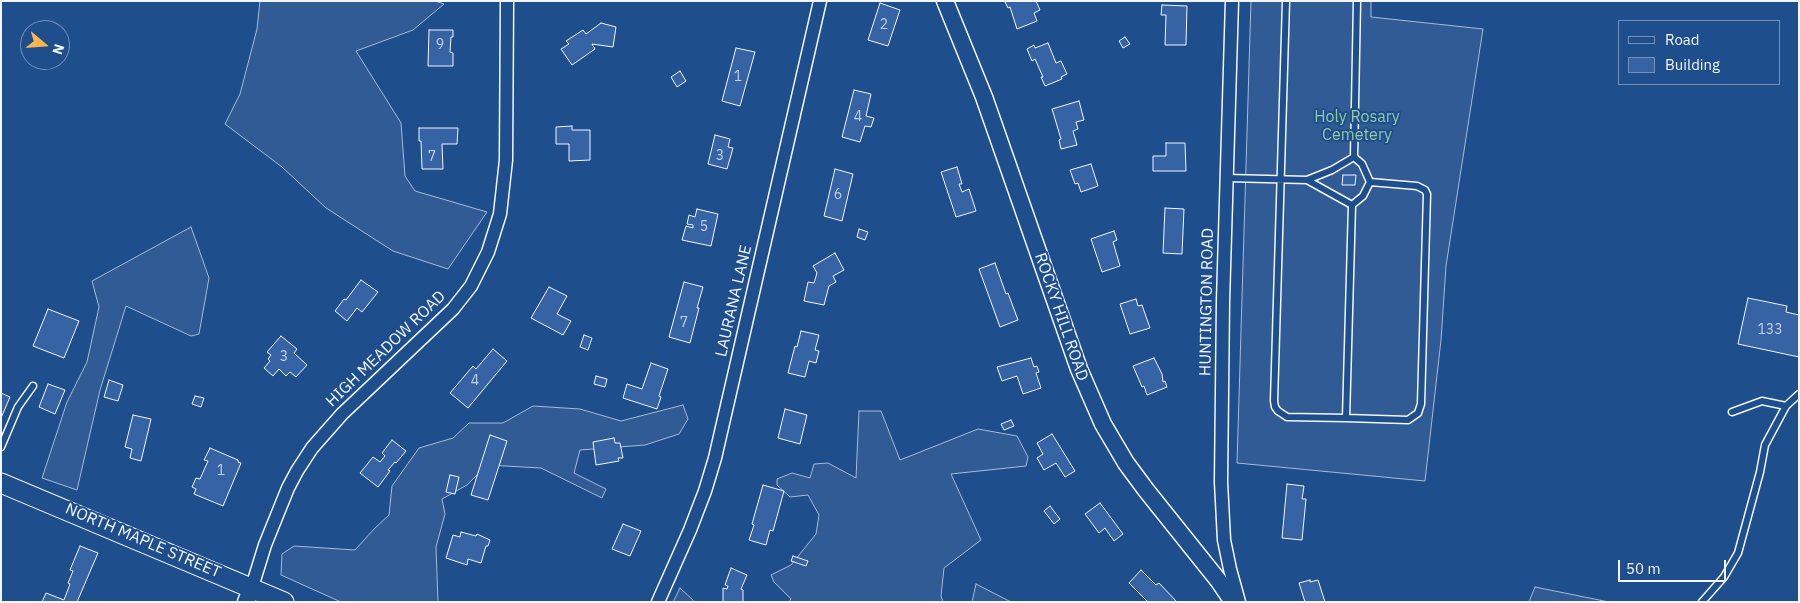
<!DOCTYPE html>
<style>
body{margin:0}
#map{position:relative;width:1800px;height:603px;overflow:hidden;background:#1f4e8c;font-family:"IBM Plex Sans",sans-serif}
canvas{display:block}
.frame{position:absolute;inset:0;border:2px solid #f2f6ff;pointer-events:none}
.legend{position:absolute;left:1618px;top:20px;width:162px;height:65px;box-sizing:border-box;background:#1f4e8c;border:1px solid #7391ba;margin:0;padding:6px 9px;list-style:none;font-size:15px;color:#f2f6ff}
.legend li{display:flex;align-items:center;gap:10px;height:25px}
.legend b{width:25px;border:1px solid #7391ba}
.north{position:absolute;left:20px;top:20px;width:50px;height:50px;box-sizing:border-box;background:#1f4e8c;border:1px solid #7391ba;border-radius:50%;rotate:108deg;font-size:14px;font-weight:700;line-height:20px;text-align:center;color:#f2f6ff}
.north::after{content:'';display:block;margin:auto;width:18px;height:22px;background:#ffb74d;clip-path:polygon(50% 0,100% 100%,50% 72%,0 100%)}
.scale{position:absolute;left:1618px;top:560px;width:108px;height:22px;box-sizing:border-box;border:2px solid #f2f6ff;border-top:0;padding-left:6px;font-size:15px;line-height:18px;white-space:nowrap;color:#f2f6ff;-webkit-text-stroke:4px #1f4e8c;paint-order:stroke}
</style>
<div id="map">
<canvas width="1800" height="603"></canvas>
<div class="frame"></div>
<ul class="legend">
<li><b style="height:6px;background:#1f4e8c"></b>Road</li>
<li><b style="height:14px;background:#3563a3"></b>Building</li>
</ul>
<div class="north">N</div>
<div class="scale">50 m</div>
</div>
<script>
const context = document.querySelector('canvas').getContext('2d');
context.lineJoin = 'round';
function fill(path, color) {
  context.fillStyle = color;
  context.fill(path, 'evenodd');
}
function poly(rows) {
  const path = new Path2D();
  for (const r of rows) {
    path.moveTo(r[0], r[1]);
    for (let i = 2; i < r.length; i += 2) path.lineTo(r[i], r[i + 1]);
  }
  return path;
}
function strokePath(path, color, width, dash) {
  context.strokeStyle = color;
  context.lineWidth = width;
  context.lineCap = dash ? 'butt' : 'round';
  context.setLineDash(dash || []);
  context.stroke(path);
}
function write(font, color, halo, rows, align = 'center') {
  context.font = font + ' "IBM Plex Sans",sans-serif';
  context.lineWidth = 4;
  context.setLineDash([]);
  context.textBaseline = 'middle';
  context.strokeStyle = halo;
  context.fillStyle = color;
  for (const [text, x, y, turn = 0] of rows) {
    context.save();
    context.translate(x, y);
    context.rotate((+turn || 0) * Math.PI / 180);
    context.textAlign = isNaN(turn) ? turn : align;
    if (halo) context.strokeText(text, 0, 0);
    context.fillText(text, 0, 0);
    context.restore();
  }
}
const built = poly([
 [260,1,435,1,444,4,413,30,356,51,401,123,405,176,415,191,487,212,448,269,393,251,326,208,282,167,225,124,240,94,257,29,260,1],
 [1251,1,1371,1,1371,17,1483,29,1446,266,1441,340,1425,481,1237,463,1251,1],
 [191,227,209,278,199,334,191,336,126,306,100,390,77,490,42,478,67,402,87,362,99,307,92,281,191,227],
 [683,405,688,419,679,434,645,445,580,450,574,473,606,489,602,498,541,468,487,465,467,485,442,499,445,514,436,547,438,602,341,602,281,575,282,554,294,546,355,550,374,529,389,515,392,486,419,448,453,438,469,423,503,423,533,406,580,409,621,421,683,405],
 [859,411,881,411,900,460,978,429,1017,436,1028,457,1026,466,951,474,981,540,944,568,941,596,943,602,789,602,791,599,774,582,771,575,791,565,816,534,819,515,808,495,790,497,777,485,777,479,792,473,810,478,814,464,828,463,856,478,859,411],
 [976,584,1011,602,972,602,976,584],
 [1535,587,1609,602,1529,602,1535,587],
 [680,588,695,602,673,602,680,588]
]);
const building = poly([
 [1007,1,1036,1,1040,10,1034,13,1037,21,1017,29,1010,7,1008,8,1005,2,1007,1],
 [880,3,900,10,888,46,868,40,880,3],
 [1162,5,1187,6,1186,45,1165,45,1166,15,1161,15,1162,5],
 [601,23,616,27,613,47,592,44,595,49,572,65,561,49,569,44,566,41,583,30,586,34,601,23],
 [429,30,453,30,453,37,451,37,450,52,453,53,453,66,428,66,429,30],
 [1125,37,1130,44,1123,48,1119,41,1125,37],
 [1048,43,1056,63,1061,61,1067,74,1061,77,1062,79,1045,86,1041,77,1043,77,1035,59,1032,61,1027,49,1034,45,1035,48,1048,43],
 [736,48,755,52,740,106,722,101,736,48],
 [680,71,686,81,677,87,671,77,680,71],
 [854,90,871,94,866,116,874,118,871,127,865,126,860,142,842,137,854,90],
 [1079,101,1084,120,1076,122,1078,129,1073,131,1077,145,1061,149,1059,140,1061,139,1052,109,1079,101],
 [572,126,572,130,590,130,590,160,569,161,569,144,556,144,556,127,572,126],
 [419,128,458,128,457,144,442,144,443,169,422,169,421,141,419,141,419,128],
 [715,135,730,139,728,147,733,148,727,169,708,164,715,135],
 [1166,143,1185,143,1186,171,1153,171,1153,156,1166,156,1166,143],
 [1091,164,1098,186,1081,192,1078,183,1075,184,1070,170,1091,164],
 [957,167,962,184,959,184,962,192,969,189,976,211,956,217,941,172,957,167],
 [835,169,853,174,842,221,824,216,835,169],
 [1343,175,1356,175,1355,185,1342,185,1343,175],
 [1165,208,1184,209,1182,254,1163,253,1165,208],
 [697,209,718,214,711,246,682,240,686,226,693,228,693,225,687,224,689,215,695,217,697,209],
 [859,229,868,232,865,240,857,237,859,229],
 [1114,231,1117,240,1113,242,1120,266,1102,272,1091,239,1114,231],
 [835,253,844,270,833,276,836,282,829,286,824,305,804,301,808,282,814,283,817,273,813,266,835,253],
 [995,263,1006,294,1008,293,1018,320,1000,327,979,269,995,263],
 [361,280,378,292,362,312,357,308,347,321,335,311,344,299,346,300,361,280],
 [684,282,703,287,697,308,699,308,690,343,669,337,684,282],
 [549,287,567,296,557,314,571,321,563,335,531,318,549,287],
 [1748,298,1787,306,1786,312,1799,315,1799,357,1738,344,1748,298],
 [1136,299,1138,306,1142,305,1150,328,1130,334,1120,304,1136,299],
 [48,309,79,321,64,358,33,346,48,309],
 [801,331,819,335,815,350,819,351,816,363,809,361,805,377,788,373,795,346,797,347,801,331],
 [584,335,592,338,588,350,580,347,584,335],
 [281,336,297,349,294,353,307,365,296,377,290,372,286,376,279,369,273,376,264,368,270,361,268,359,271,355,267,352,281,336],
 [493,349,507,361,468,408,450,393,473,366,476,369,493,349],
 [1031,358,1034,367,1037,366,1039,372,1036,373,1041,388,1023,394,1017,376,1002,381,997,367,1031,358],
 [1154,358,1162,374,1163,382,1165,381,1167,387,1147,395,1144,386,1142,387,1133,366,1154,358],
 [651,363,668,369,659,396,661,397,657,409,623,398,627,384,642,389,651,363],
 [596,376,607,379,605,387,594,384,596,376],
 [109,380,123,385,118,401,104,397,109,380],
 [48,384,65,390,55,414,39,407,48,384],
 [1,393,10,397,1,418,1,393],
 [195,396,204,398,201,407,192,404,195,396],
 [785,409,807,415,800,444,778,438,785,409],
 [133,415,151,419,141,461,130,458,132,449,125,447,133,415],
 [1011,420,1014,426,1004,430,1001,424,1011,420],
 [1052,434,1075,471,1065,477,1056,463,1044,470,1037,458,1043,454,1037,443,1052,434],
 [490,435,507,441,488,500,471,495,490,435],
 [614,438,615,443,620,443,623,458,618,458,619,461,596,465,593,442,614,438],
 [392,440,406,451,396,463,395,462,388,470,390,471,378,487,360,473,373,457,380,462,385,456,382,453,392,440],
 [210,448,238,460,238,462,241,463,223,506,194,494,196,489,192,487,196,478,200,479,208,461,204,460,210,448],
 [450,475,459,477,455,494,446,492,450,475],
 [1287,484,1304,486,1302,499,1306,499,1302,540,1282,538,1287,484],
 [763,485,784,491,773,531,770,530,766,545,749,540,754,525,752,524,763,485],
 [1100,503,1123,534,1114,541,1105,528,1099,533,1085,514,1100,503],
 [1050,506,1060,519,1054,524,1044,511,1050,506],
 [623,524,641,531,630,556,612,549,623,524],
 [461,532,476,536,477,534,490,540,488,546,486,546,481,563,468,559,467,565,446,558,453,535,460,537,461,532],
 [80,546,98,553,77,602,42,602,46,593,64,600,70,584,68,583,73,571,70,570,80,546],
 [793,556,808,561,806,566,791,561,793,556],
 [731,568,747,575,741,589,743,590,743,602,723,602,723,588,727,589,728,586,725,585,731,568],
 [1141,570,1156,585,1159,583,1177,602,1148,602,1129,583,1141,570],
 [1310,580,1310,582,1318,580,1325,602,1305,602,1299,583,1310,580]
]);
const service = poly([
 [1286,1,1274,401,1275,407,1278,411,1287,417,1346,418,1352,205,1363,196,1370,182,1362,164,1354,157,1357,1],
 [1227,178,1307,180],
 [1352,205,1307,180,1332,170,1354,157],
 [1732,412,1762,401,1786,406],
 [1346,418,1408,420,1418,413,1421,404,1427,194,1425,190,1417,186,1370,182],
 [1,447,18,407,33,386],
 [1702,602,1724,577,1738,553,1760,472,1765,445,1786,406,1799,394]
]);
const minor = poly([
 [1232,1,1223,301,1221,482,1224,540,1230,569,1239,602],
 [252,587,265,545,288,488,297,471,312,448,342,414,453,309,471,286,488,252,500,214,506,160,507,1],
 [658,602,690,530,705,491,715,458,820,1]
]);
const tertiary = poly([
 [945,1,984,97,1079,369,1103,424,1126,463,1146,490,1218,580,1233,602],
 [246,602,252,587]
]);
const secondary = poly([
 [1,483,284,602]
]);
const numberNames = [
 ["2",884,25],
 ["9",440,45],
 ["1",738,77],
 ["4",858,117],
 ["3",720,156],
 ["7",432,157],
 ["6",838,195],
 ["5",704,227],
 ["7",684,323],
 ["133",1770,330],
 ["3",284,357],
 ["4",475,381],
 ["1",221,471]
];
const parkNames = [
 ["Holy Rosary",1357,117],
 ["Cemetery",1357,135]
];
const streetNames = [
 ["LAURANA LANE",734,301,-77],
 ["HUNTINGTON ROAD",1207,302,-89],
 ["ROCKY HILL ROAD",1061,317,71],
 ["HIGH MEADOW ROAD",386,349,-44],
 ["NORTH MAPLE STREET",143,541,23]
];
fill(built, '#305b95');
strokePath(built, '#a8bbd7', 1);
fill(building, '#3563a3');
strokePath(building, '#f2f6ff', 1);
strokePath(service, '#f2f6ff', 9);
strokePath(minor, '#f2f6ff', 15);
strokePath(tertiary, '#f2f6ff', 19);
strokePath(secondary, '#f2f6ff', 21);
strokePath(service, '#1f4e8c', 6);
strokePath(minor, '#1f4e8c', 12);
strokePath(tertiary, '#1f4e8c', 16);
strokePath(secondary, '#1f4e8c', 19);
write('14px', '#c3d1e8', null, numberNames);
write('16px', '#97c8a6', '#1f4e8c', parkNames);
write('16px', '#f2f6ff', '#1f4e8c', streetNames);
</script>
